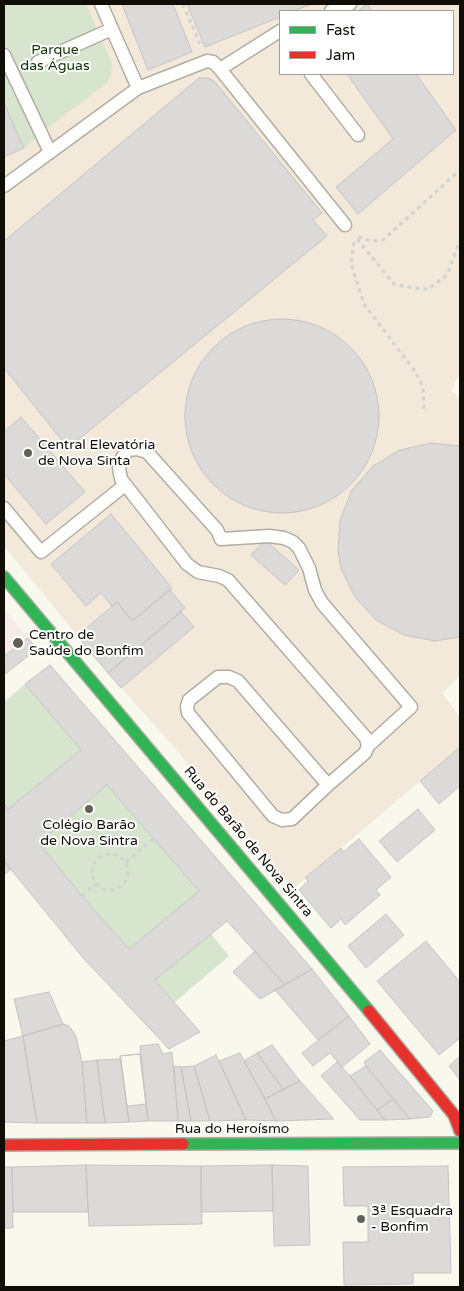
<!DOCTYPE html>
<meta charset="utf-8">
<style>
body{margin:0}
#map{position:relative;width:464px;height:1291px;overflow:hidden;background:#f9f8ed;font-family:"Varela Round",sans-serif}
canvas{display:block}
.frame{position:absolute;inset:0;border:5px solid #100e06;pointer-events:none}
.legend{position:absolute;left:279px;top:10px;width:175px;height:65px;box-sizing:border-box;background:#fff;border:1px solid #9f9f9b;margin:0;padding:6px 9px;list-style:none;font-size:15px;color:#100e06}
.legend li{display:flex;align-items:center;gap:10px;height:25px}
.legend b{width:25px;border:1px solid #9f9f9b}
</style>
<div id="map">
<canvas width="464" height="1291"></canvas>
<div class="frame"></div>
<ul class="legend">
<li><b style="height:6px;background:#30b455"></b>Fast</li>
<li><b style="height:6px;background:#e5322d"></b>Jam</li>
</ul>
</div>
<script>
const context = document.querySelector('canvas').getContext('2d');
context.lineJoin = 'round';
function fill(path, color) {
  context.fillStyle = color;
  context.fill(path, 'evenodd');
}
function poly(rows) {
  const path = new Path2D();
  for (const r of rows) {
    if (r.length === 3) {
      path.moveTo(r[0] + r[2], r[1]);
      path.arc(r[0], r[1], r[2], 0, 2 * Math.PI);
      continue;
    }
    path.moveTo(r[0], r[1]);
    for (let i = 2; i < r.length; i += 2) path.lineTo(r[i], r[i + 1]);
  }
  return path;
}
function strokePath(path, color, width, dash) {
  context.strokeStyle = color;
  context.lineWidth = width;
  context.lineCap = dash ? 'butt' : 'round';
  context.setLineDash(dash || []);
  context.stroke(path);
}
function write(font, color, halo, rows, align = 'center') {
  context.font = font + ' "Varela Round",sans-serif';
  context.lineWidth = 4;
  context.setLineDash([]);
  context.textBaseline = 'middle';
  context.strokeStyle = halo;
  context.fillStyle = color;
  for (const [text, x, y, turn = 0] of rows) {
    context.save();
    context.translate(x, y);
    context.rotate((+turn || 0) * Math.PI / 180);
    context.textAlign = isNaN(turn) ? turn : align;
    if (halo) context.strokeText(text, 0, 0);
    context.fillText(text, 0, 0);
    context.restore();
  }
}
const industrial = poly([
 [4,4,460,4,460,374,451,390,460,398,460,676,442,693,460,717,460,747,293,889,168,740,108,673,4,546],
 [280,11,453,11,453,74,280,74]
]);
const medical = poly([
 [4,609,37,649,4,675]
]);
const green = poly([
 [4,4,86,4,112,63,111,75,107,83,46,129,24,148,4,157],
 [25,684,81,750,8,809,4,803,4,702],
 [107,785,199,891,129,949,82,896,39,843],
 [211,934,229,956,175,1002,155,980]
]);
const building = poly([
 [122,4,173,4,192,52,148,70,122,4],
 [187,4,312,4,293,11,280,11,280,17,205,47,187,4],
 [367,4,372,11,358,11,367,4],
 [347,74,416,74,456,130,358,214,336,187,393,139,347,74],
 [199,78,209,78,215,82,322,213,313,220,327,236,68,448,4,368,4,241,199,78],
 [4,103,24,148,4,157,4,103],
 [282,416,97],
 [21,417,85,492,46,524,4,474,4,432,21,417],
 [431,443,460,446,460,637,435,641,404,635,376,620,355,597,341,569,338,551,340,520,352,490,373,466,400,450,431,443],
 [111,514,172,588,132,621,117,602,112,606,101,593,86,606,51,564,111,514],
 [265,540,299,570,285,585,251,555,265,540],
 [170,590,185,608,108,673,77,636,117,602,132,621,170,590],
 [181,612,194,627,121,688,108,673,181,612],
 [28,638,37,649,4,675,4,656,28,638],
 [50,665,312,969,285,985,227,921,155,980,200,1032,169,1049,84,959,4,861,4,803,8,809,81,750,25,684,50,665],
 [107,785,199,891,129,949,82,896,39,843,107,785],
 [460,747,460,786,439,804,420,781,460,747],
 [418,809,435,830,397,862,379,841,418,809],
 [359,839,391,877,376,890,380,895,345,925,341,919,331,928,299,890,308,881,305,878,341,848,343,852,359,839],
 [4,861,11,869,4,875,4,861],
 [386,914,404,935,366,968,348,946,386,914],
 [426,941,460,982,460,1038,439,1055,377,981,426,941],
 [255,951,285,985,260,999,233,972,255,951],
 [312,969,349,1016,318,1040,275,990,312,969],
 [49,992,63,1024,23,1036,14,999,49,992],
 [349,1016,370,1044,342,1067,330,1053,313,1066,302,1053,349,1016],
 [63,1024,69,1026,76,1036,82,1062,87,1123,37,1123,23,1036,63,1024],
 [23,1036,37,1123,4,1122,4,1041,23,1036],
 [158,1044,163,1054,172,1052,178,1121,148,1121,140,1046,158,1044],
 [272,1045,300,1081,283,1089,257,1053,272,1045],
 [380,1050,433,1111,430,1117,410,1119,366,1066,364,1062,380,1050],
 [240,1053,265,1099,276,1121,246,1120,219,1061,240,1053],
 [257,1053,283,1089,265,1099,244,1061,257,1053],
 [140,1054,148,1121,129,1122,120,1056,140,1054],
 [140,1054,146,1104,127,1106,120,1056,140,1054],
 [216,1055,219,1061,246,1120,210,1121,194,1066,216,1055],
 [460,1056,460,1080,449,1066,460,1056],
 [121,1059,129,1122,105,1123,97,1060,121,1059],
 [97,1060,105,1123,87,1123,82,1062,97,1060],
 [337,1062,350,1076,385,1120,360,1120,321,1076,337,1062],
 [174,1066,181,1067,191,1121,178,1121,174,1066],
 [194,1066,210,1121,191,1121,181,1067,194,1066],
 [366,1066,393,1099,377,1110,350,1076,366,1066],
 [300,1081,334,1119,276,1121,265,1099,300,1081],
 [393,1099,410,1119,385,1120,377,1110,393,1099],
 [86,1165,201,1166,202,1224,89,1226,86,1165],
 [86,1165,88,1212,13,1212,12,1167,86,1165],
 [272,1165,308,1166,310,1245,274,1246,272,1165],
 [272,1165,273,1211,201,1212,201,1166,272,1165],
 [448,1166,451,1273,413,1273,413,1284,344,1285,343,1242,368,1242,368,1206,344,1206,343,1167,448,1166],
 [4,1167,12,1167,13,1228,4,1228,4,1167]
]);
const path = poly([
 [183,4,200,44],
 [358,237,371,241,383,240,460,170],
 [357,239,394,284,413,288,429,289,447,275,460,240],
 [354,242,351,264,364,304,414,370,423,387,424,412],
 [110,872,18],
 [126,862,153,839],
 [82,896,96,884]
]);
const lane = poly([
 [101,4,138,88],
 [331,11,350,4],
 [4,55,50,152],
 [38,62,112,29],
 [220,69,345,225],
 [311,74,358,135],
 [4,186,138,88,207,61,213,62,220,69,280,31],
 [4,508,41,552,125,485],
 [218,677,229,677,238,681,328,785,292,819,282,820,273,816,188,713,187,707,189,700,218,677],
 [328,785,365,753,368,746,366,738,228,580,219,576,198,572,187,564,121,479,119,468,122,458,128,450,137,449,147,452,217,530,221,539,269,536,284,538,293,542,299,548,309,568,315,590,322,603,411,707,368,746]
]);
const fast = poly([
 [4,577,369,1011],
 [183,1144,460,1143]
]);
const jam = poly([
 [369,1011,454,1115,460,1131],
 [4,1145,183,1144]
]);
const markers = [
 [28,453,5,"#626057"],
 [18,643,6,"#626057"],
 [89,809,5,"#626057"],
 [361,1219,5,"#626057"]
];
const parkNames = [
 ["Parque",55,50],
 ["das Águas",55,66]
];
const poiNames = [
 ["Central Elevatória",38,445],
 ["de Nova Sinta",38,461],
 ["Centro de",29,635],
 ["Saúde do Bonfim",29,651],
 ["Colégio Barão",89,825,"center"],
 ["de Nova Sintra",89,841,"center"],
 ["3ª Esquadra",371,1211],
 ["- Bonfim",371,1227]
];
const streetNames = [
 ["Rua do Barão de Nova Sintra",248,842,50],
 ["Rua do Heroísmo",232,1129]
];
fill(industrial, '#f3e9da');
fill(medical, '#f6ece7');
fill(green, '#d7e5cf');
fill(building, '#dcd9d9');
strokePath(building, '#c6c4c3', 1);
strokePath(lane, '#afada4', 15);
strokePath(fast, '#afada4', 14);
strokePath(jam, '#afada4', 14);
strokePath(path, '#d4d3d0', 3, [4, 4]);
strokePath(lane, '#fefefc', 12);
strokePath(fast, '#30b455', 11);
strokePath(jam, '#e5322d', 11);
for (const [x, y, r, color] of markers) {
  const dot = new Path2D();
  dot.arc(x, y, r, 0, 2 * Math.PI);
  context.fillStyle = color;
  context.fill(dot);
  strokePath(dot, '#fff', 2);
}
write('14px', '#0e3605', '#fff', parkNames);
write('14px', '#100e06', '#fff', poiNames, 'left');
write('14px', '#100e06', '#fff', streetNames);
</script>
